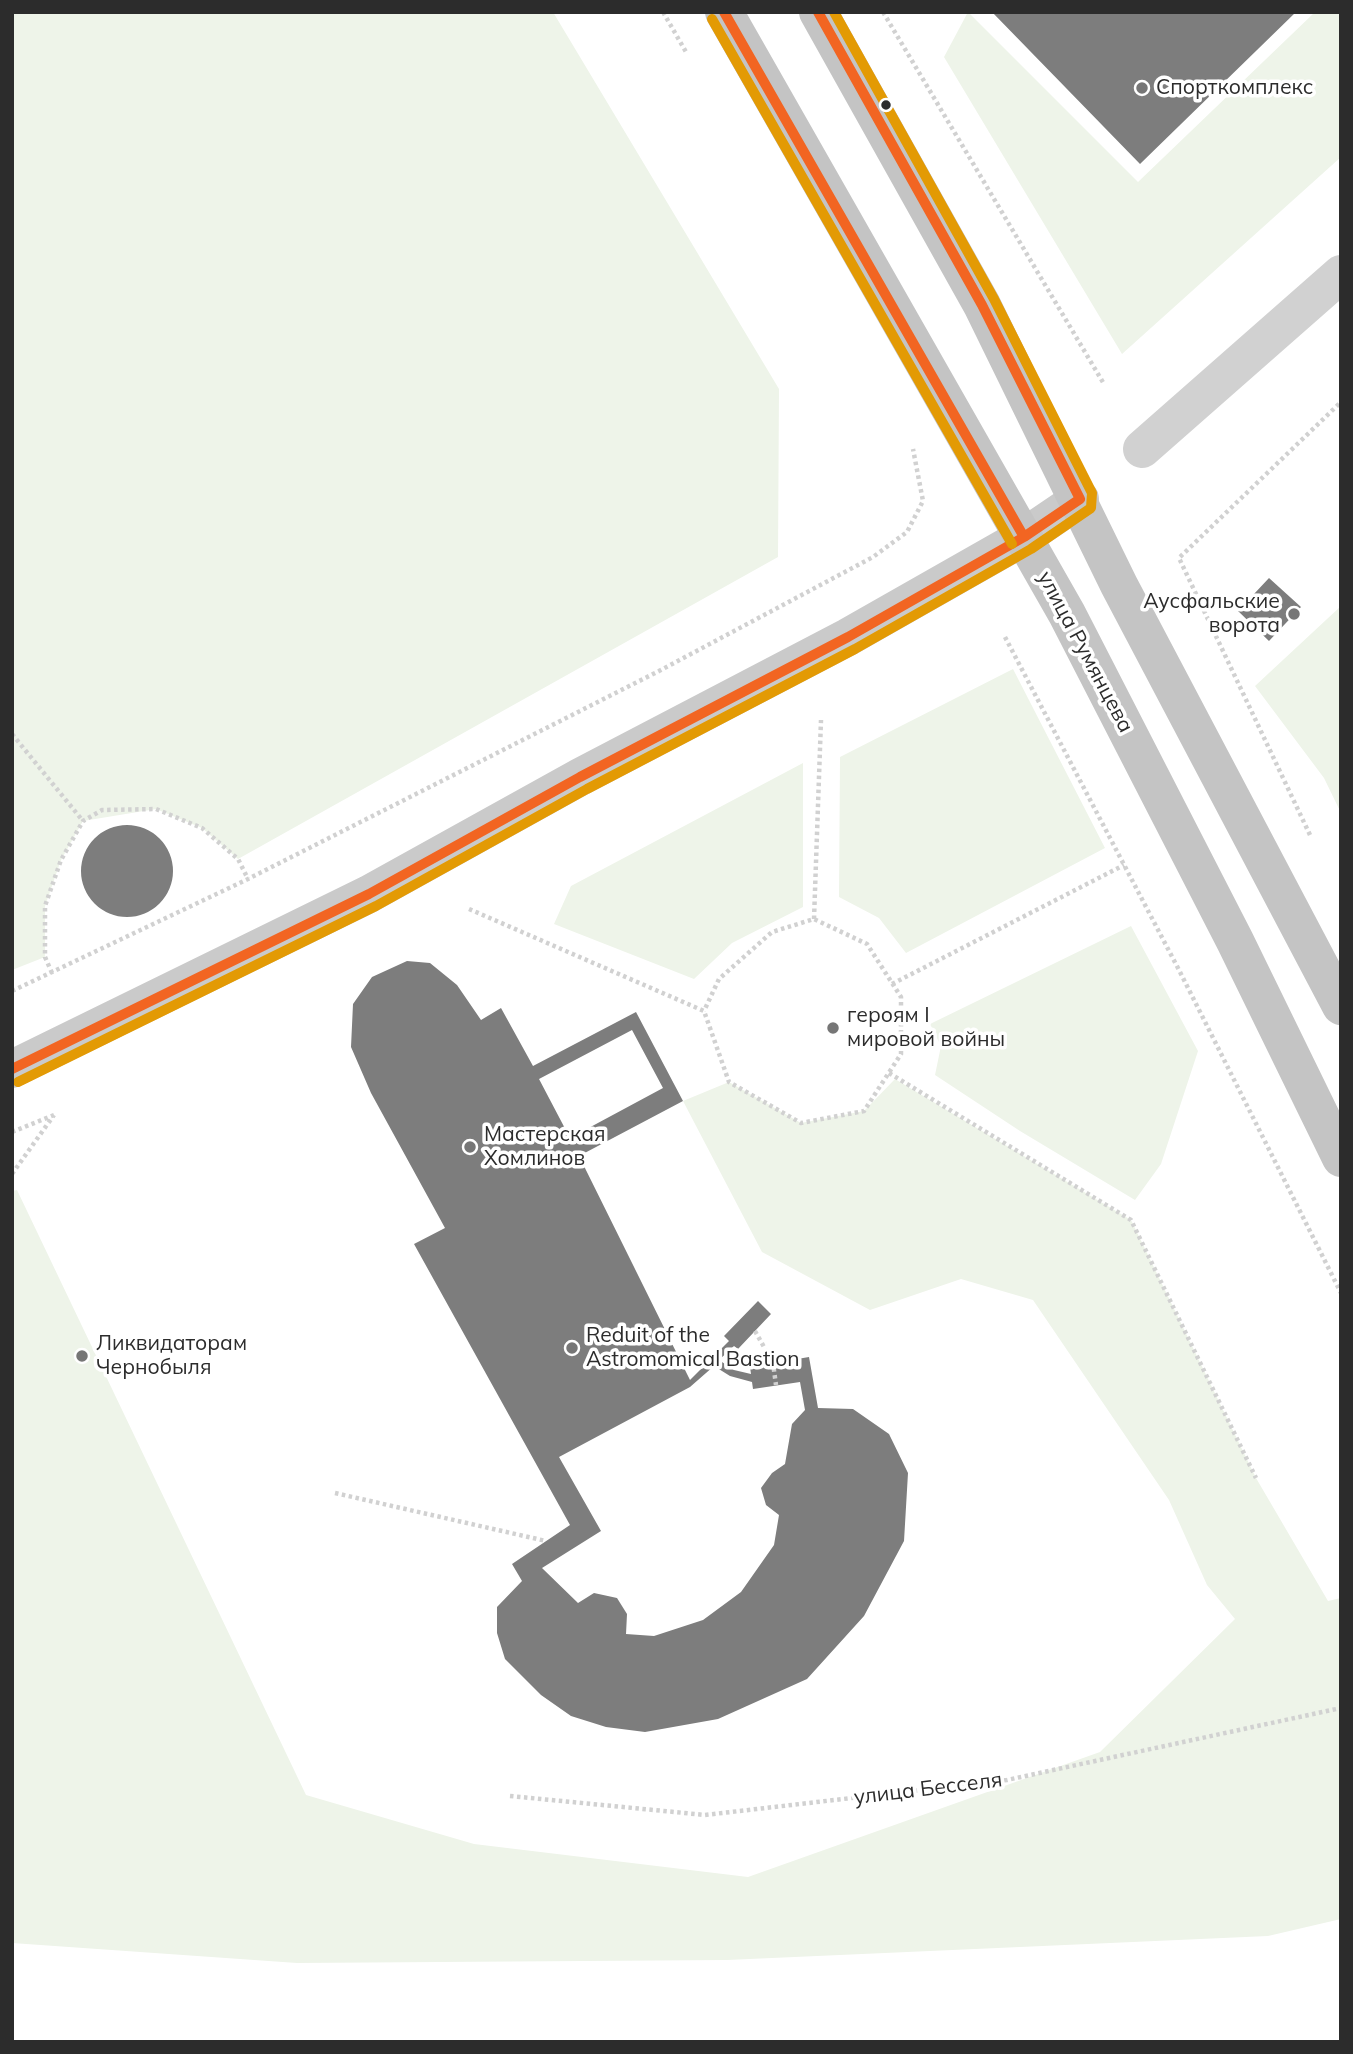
<!DOCTYPE html>
<meta charset="utf-8">
<style>
body{margin:0}
#map{position:relative;width:1353px;height:2054px;overflow:hidden;background:#fff;font-family:Mulish,sans-serif}
canvas{display:block}
.frame{position:absolute;inset:0;border:14px solid #2c2c2c;pointer-events:none}
</style>
<div id="map">
<canvas width="1353" height="2054"></canvas>
<div class="frame"></div>
</div>
<script>
const context = document.querySelector('canvas').getContext('2d');
context.lineJoin = 'round';
function fill(path, color) {
  context.fillStyle = color;
  context.fill(path, 'evenodd');
}
function poly(rows) {
  const path = new Path2D();
  for (const r of rows) {
    if (r.length === 3) {
      path.moveTo(r[0] + r[2], r[1]);
      path.arc(r[0], r[1], r[2], 0, 2 * Math.PI);
      continue;
    }
    path.moveTo(r[0], r[1]);
    for (let i = 2; i < r.length; i += 2) path.lineTo(r[i], r[i + 1]);
  }
  return path;
}
function strokePath(path, color, width, dash) {
  context.strokeStyle = color;
  context.lineWidth = width;
  context.lineCap = dash ? 'butt' : 'round';
  context.setLineDash(dash || []);
  context.stroke(path);
}
function write(font, color, halo, rows, align = 'center') {
  context.font = font + ' Mulish,sans-serif';
  context.lineWidth = 7;
  context.setLineDash([]);
  context.textBaseline = 'middle';
  context.strokeStyle = halo;
  context.fillStyle = color;
  for (const [text, x, y, turn = 0] of rows) {
    context.save();
    context.translate(x, y);
    context.rotate((+turn || 0) * Math.PI / 180);
    context.textAlign = isNaN(turn) ? turn : align;
    if (halo) context.strokeText(text, 0, 0);
    context.fillText(text, 0, 0);
    context.restore();
  }
}
const green = poly([
 [12,12,553,12,779,389,778,557,238,859,202,828,156,809,83,821,61,860,45,906,45,957,12,970],
 [968,12,1138,182,1315,12,1341,12,1341,157,1122,354,944,57],
 [1341,606,1341,813,1324,778,1255,686],
 [1013,669,1105,848,906,953,879,918,839,897,840,757],
 [803,763,803,907,732,943,694,979,554,924,571,886],
 [1131,926,1198,1051,1161,1164,1135,1200,1020,1131,935,1075,941,1046,930,1024],
 [895,1079,1131,1220,1256,1478,1328,1601,1341,1598,1341,1919,1268,1936,727,1960,297,1963,12,1943,12,1191,17,1190,306,1795,474,1844,748,1877,1100,1752,1235,1619,1207,1585,1169,1500,1033,1300,961,1279,870,1310,762,1252,683,1101,729,1082,801,1123,864,1111]
]);
const building = poly([
 [992,12,1296,12,1140,164],
 [1269,578,1301,607,1269,641,1238,611],
 [127,871,46],
 [407,961,430,963,457,985,481,1020,501,1008,533,1066,636,1012,683,1101,579,1156,690,1380,729,1341,724,1336,758,1301,771,1314,738,1349,734,1346,719,1360,734,1370,751,1374,750,1367,809,1357,818,1408,853,1409,889,1434,908,1473,904,1541,864,1616,807,1679,718,1719,645,1732,606,1727,571,1716,541,1695,505,1659,497,1633,497,1607,522,1581,512,1564,570,1525,414,1244,445,1228,371,1093,351,1047,353,1004,372,977],
 [632,1030,663,1088,570,1138,539,1079],
 [714,1366,730,1376,752,1382,753,1389,800,1382,805,1410,792,1424,785,1464,772,1473,761,1488,766,1505,779,1515,774,1545,741,1592,703,1620,654,1636,626,1634,627,1614,617,1598,594,1593,578,1603,542,1568,601,1531,559,1457,690,1387]
]);
const path = poly([
 [663,12,686,52],
 [883,12,1104,384],
 [1005,637,1179,970,1341,1293],
 [12,734,83,821],
 [1310,835,1179,558,1341,402],
 [469,909,704,1011,729,1082,801,1123,864,1111,901,1054,901,997,867,944,814,919,772,932,719,979,704,1011],
 [814,919,821,720],
 [52,973,45,957,45,906,61,860,83,821,102,810,156,809,202,828,238,859,248,879],
 [892,984,1124,865],
 [12,991,248,879,659,671,873,557,907,532,923,501,913,449],
 [889,1073,1131,1220,1256,1478],
 [12,1132,54,1115],
 [12,1174,54,1115],
 [755,1331,773,1363,776,1385],
 [335,1493,546,1541],
 [510,1796,705,1815,1007,1780,1341,1708]
]);
const street = poly([
 [1142,449,1341,274]
]);
const secondary = poly([
 [12,1069,369,894,580,777,848,637,1024,537,1080,499]
]);
const primary = poly([
 [724,12,1067,614,1235,941,1341,1158],
 [818,12,982,305,1119,585,1341,1006]
]);
const bus1 = poly([
 [724,12,1024,537],
 [12,1069,369,894,580,777,848,637,1024,537,1080,499,982,305,818,12]
]);
const bus2 = poly([
 [712,19,1012,544],
 [18,1082,376,906,587,789,855,649,1031,549,1091,508,1092,493,994,299,834,12]
]);
const markers = [
 [1142,88,7,"#767676"],
 [886,105,6,"#2c2c2c"],
 [1294,614,7,"#767676"],
 [833,1028,7,"#767676"],
 [470,1147,7,"#767676"],
 [572,1348,7,"#767676"],
 [82,1356,7,"#767676"]
];
const poiNames = [
 ["Спорткомплекс",1156,88],
 ["Аусфальские",1280,602,"right"],
 ["ворота",1280,626,"right"],
 ["героям I",847,1016],
 ["мировой войны",847,1040],
 ["Мастерская",484,1135],
 ["Хомлинов",484,1159],
 ["Reduit of the",586,1336],
 ["Astromomical Bastion",586,1360],
 ["Ликвидаторам",96,1344],
 ["Чернобыля",96,1368]
];
const streetNames = [
 ["улица Румянцева",1085,652,62],
 ["улица Бесселя",928,1789,-7]
];
fill(green, '#eef4e9');
fill(building, '#7d7d7d');
strokePath(path, '#d1d1d1', 4.5, [3.5, 3.5]);
strokePath(street, '#d1d1d1', 38);
strokePath(secondary, '#cacaca', 38);
strokePath(primary, '#c4c4c4', 38);
strokePath(bus1, '#f26522', 10);
strokePath(bus2, '#e39a04', 10);
for (const [x, y, r, color] of markers) {
  const dot = new Path2D();
  dot.arc(x, y, r, 0, 2 * Math.PI);
  context.fillStyle = color;
  context.fill(dot);
  strokePath(dot, '#fff', 2.5);
}
write('21px', '#2c2c2c', '#fff', poiNames, 'left');
write('21px', '#2c2c2c', '#fff', streetNames);
</script>
